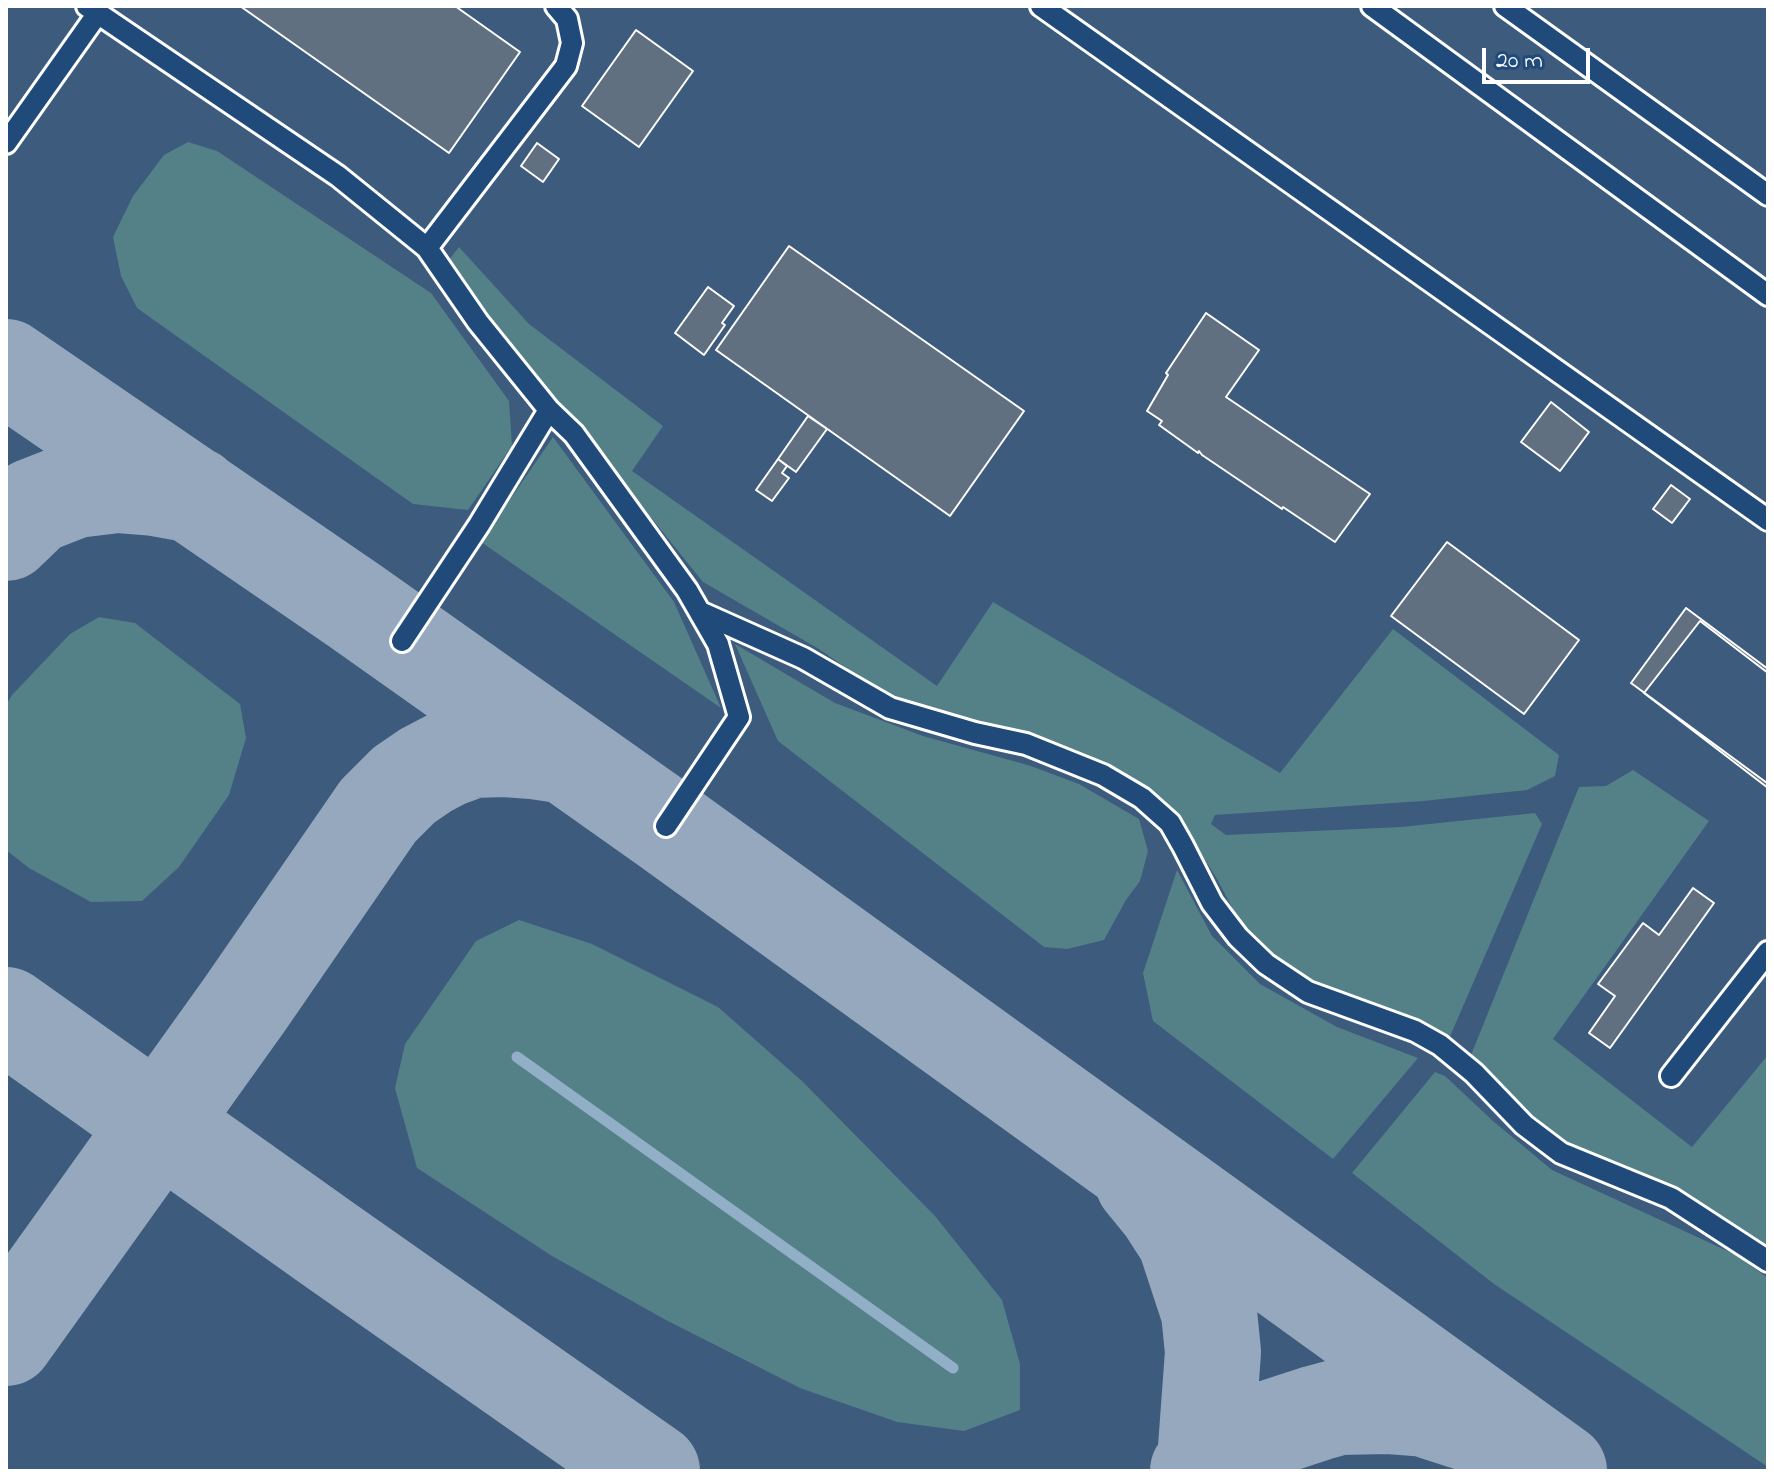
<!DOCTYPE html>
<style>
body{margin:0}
#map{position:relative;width:1774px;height:1477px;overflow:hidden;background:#2c527b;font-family:"Indie Flower",sans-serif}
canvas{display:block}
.frame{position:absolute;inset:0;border:8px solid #fff;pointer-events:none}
.scale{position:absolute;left:1482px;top:48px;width:108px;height:36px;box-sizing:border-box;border:4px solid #fff;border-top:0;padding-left:10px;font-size:24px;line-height:28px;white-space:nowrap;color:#fff;-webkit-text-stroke:6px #1f4a7a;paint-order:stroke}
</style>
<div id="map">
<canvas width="1774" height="1477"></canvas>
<div class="frame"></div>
<div class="scale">20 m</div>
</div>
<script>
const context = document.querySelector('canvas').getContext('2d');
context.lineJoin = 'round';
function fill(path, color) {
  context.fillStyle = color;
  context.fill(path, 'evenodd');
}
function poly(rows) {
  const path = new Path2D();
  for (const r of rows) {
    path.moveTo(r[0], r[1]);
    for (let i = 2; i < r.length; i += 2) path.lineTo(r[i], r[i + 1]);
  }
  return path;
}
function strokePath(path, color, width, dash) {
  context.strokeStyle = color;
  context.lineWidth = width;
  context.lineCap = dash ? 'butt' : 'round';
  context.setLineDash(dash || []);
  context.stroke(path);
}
const built = poly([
 [6,6,1768,6,1768,1471,6,1471]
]);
const green = poly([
 [188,142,217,151,431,293,509,401,512,446,468,510,413,504,137,308,121,276,113,237,133,196,164,155],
 [459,247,529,324,663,426,632,471,937,686,993,602,1280,773,1393,629,1559,755,1555,776,1527,790,1423,801,1215,815,1211,824,1226,835,1401,827,1535,813,1542,824,1448,1041,1316,990,1277,964,1237,917,1217,879,1190,836,1159,799,1089,757,967,726,896,702,819,649,703,582,491,319,448,261],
 [553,437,674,602,721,708,481,542],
 [99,617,135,623,240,704,246,738,229,795,179,867,142,901,91,902,29,868,6,850,6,705,12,695,70,634],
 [735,644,835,703,923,736,1031,766,1079,784,1139,819,1148,851,1140,881,1126,900,1104,940,1067,949,1044,947,778,741],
 [1633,770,1709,821,1553,1039,1692,1147,1768,1055,1768,1249,1683,1192,1568,1146,1528,1115,1471,1055,1579,787,1606,786],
 [1177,870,1212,936,1260,984,1337,1027,1418,1058,1333,1159,1153,1021,1143,973],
 [519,920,592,944,718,1007,802,1081,935,1216,1002,1300,1020,1364,1020,1410,964,1431,897,1422,800,1388,664,1319,552,1256,417,1168,395,1088,405,1044,476,941],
 [1435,1072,1445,1076,1493,1121,1552,1170,1734,1254,1768,1278,1768,1467,1494,1284,1352,1173]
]);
const stream = poly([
 [517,1057,953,1368]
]);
const taxiway = poly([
 [6,367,355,606,666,826,1559,1471],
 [6,533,34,506,75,490,116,485,155,488,194,495],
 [6,1015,327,1243,652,1471],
 [1143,1181,1165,1208,1185,1239,1209,1312,1213,1352,1205,1461],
 [6,1338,245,1004,378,811,404,785,426,770,447,759,472,750,505,749,533,751,567,756],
 [1198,1471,1205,1461,1271,1428,1317,1413,1339,1407,1387,1406,1425,1409,1487,1429]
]);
const building = poly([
 [240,6,455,6,520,52,449,153,240,6],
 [636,30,693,71,639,147,582,106,636,30],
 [537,143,559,159,543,182,521,166,537,143],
 [789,246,1024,411,950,516,716,350,789,246],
 [708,287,734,306,722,323,725,325,704,355,675,333,708,287],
 [1206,313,1259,350,1226,397,1370,494,1335,542,1283,507,1282,509,1202,455,1199,451,1198,453,1159,425,1162,421,1147,411,1168,375,1166,373,1206,313],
 [1551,402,1589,432,1560,471,1521,442,1551,402],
 [808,416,827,429,796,472,778,459,808,416],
 [778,459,787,466,782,473,789,478,772,501,756,490,778,459],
 [1671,485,1690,499,1672,523,1653,509,1671,485],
 [1447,542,1579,640,1524,714,1391,616,1447,542],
 [1686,608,1768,669,1767,783,1631,683,1686,608],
 [1700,621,1768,673,1768,788,1644,693,1700,621],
 [1693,888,1714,903,1610,1048,1589,1033,1615,996,1598,984,1643,923,1659,935,1693,888]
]);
const lane = poly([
 [87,6,338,176,427,248,478,322,549,410,574,434,687,590,718,644,739,717,666,826],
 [1041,6,1768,520],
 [1372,6,1768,295],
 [1505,6,1768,195],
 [6,143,98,13],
 [427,248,566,66,572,43,567,19,556,6],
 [700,612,803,658,890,708,975,733,1026,744,1103,775,1142,798,1170,823,1183,846,1212,903,1238,937,1266,964,1308,992,1415,1031,1440,1045,1474,1073,1524,1125,1561,1153,1671,1198,1768,1261],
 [402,641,479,525,549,410],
 [1671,1076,1768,952]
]);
fill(built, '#3c5b7d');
fill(green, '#548088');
strokePath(stream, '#91b0c8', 11);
strokePath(taxiway, '#96a8bd', 96);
fill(building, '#617081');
strokePath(building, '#fff', 2);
strokePath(lane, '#fff', 26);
strokePath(lane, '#1f4a7a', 20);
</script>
